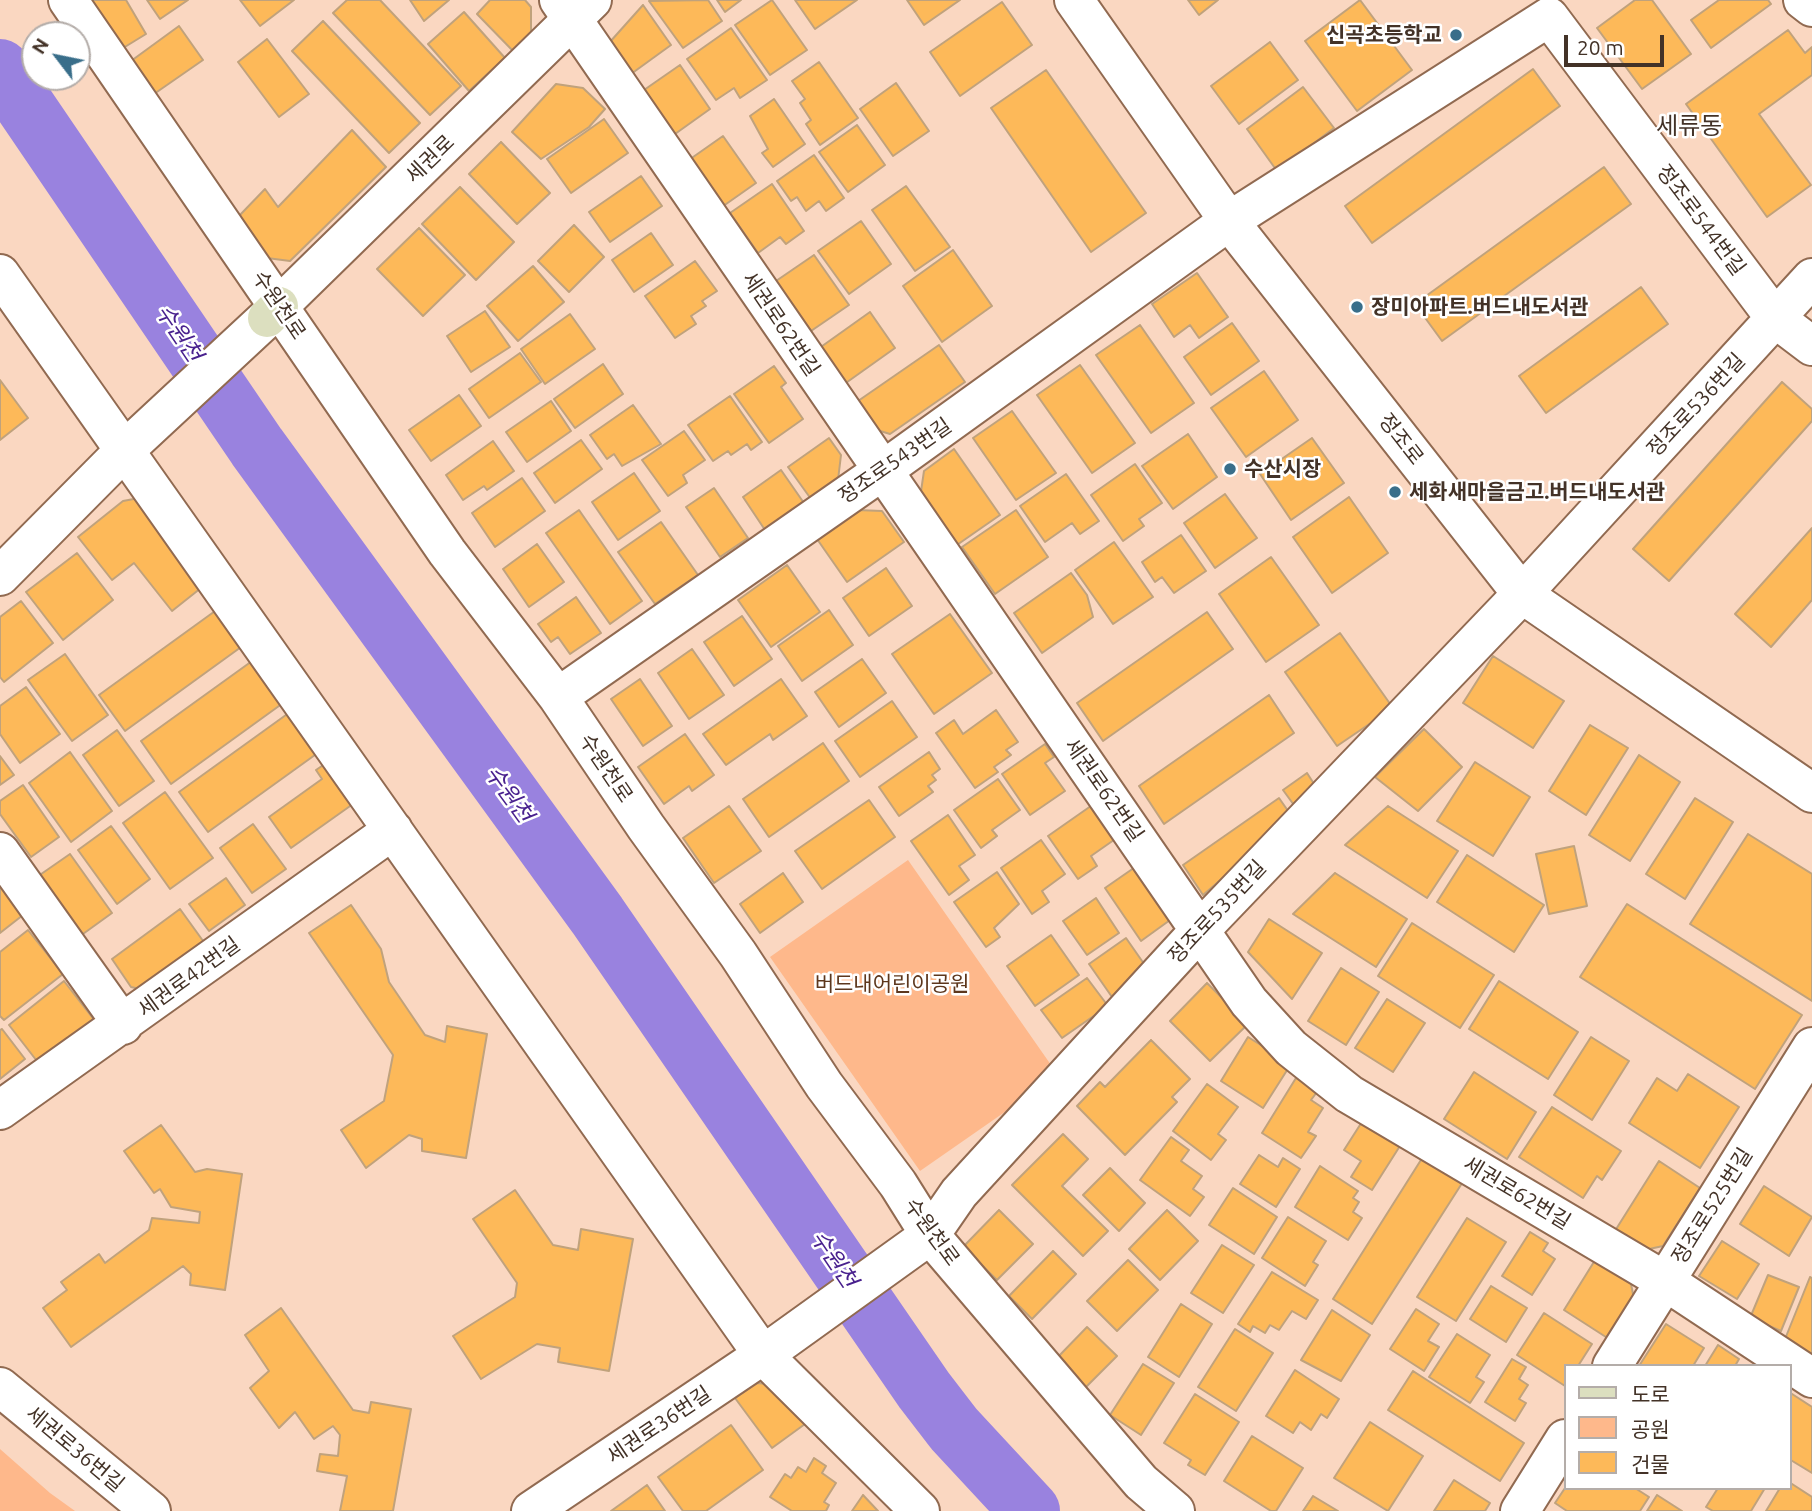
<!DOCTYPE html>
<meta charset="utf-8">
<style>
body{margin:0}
#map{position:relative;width:1812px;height:1511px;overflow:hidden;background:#fad7c1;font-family:Ubuntu,"Noto Sans KR",sans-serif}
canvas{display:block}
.legend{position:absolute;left:1564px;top:1364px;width:228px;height:126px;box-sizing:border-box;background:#fff;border:2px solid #b4ada9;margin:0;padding:9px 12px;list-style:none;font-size:21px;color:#433227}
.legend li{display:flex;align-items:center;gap:14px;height:35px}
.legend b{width:35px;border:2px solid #b4ada9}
.north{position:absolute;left:21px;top:21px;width:70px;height:70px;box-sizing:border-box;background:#fff;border:2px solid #b4ada9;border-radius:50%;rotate:302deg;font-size:19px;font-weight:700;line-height:28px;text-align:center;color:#433227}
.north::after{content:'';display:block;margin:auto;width:24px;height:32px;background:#396e8a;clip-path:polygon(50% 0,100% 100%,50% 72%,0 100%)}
.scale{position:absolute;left:1564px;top:35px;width:100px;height:32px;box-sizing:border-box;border:4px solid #433227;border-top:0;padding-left:9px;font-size:21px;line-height:24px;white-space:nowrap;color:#433227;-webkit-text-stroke:5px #fff;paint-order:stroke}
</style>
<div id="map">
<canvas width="1812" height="1511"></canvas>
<ul class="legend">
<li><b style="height:9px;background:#dcdfbf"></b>도로</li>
<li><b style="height:19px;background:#feb88b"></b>공원</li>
<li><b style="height:19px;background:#fdb959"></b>건물</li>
</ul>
<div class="north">N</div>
<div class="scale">20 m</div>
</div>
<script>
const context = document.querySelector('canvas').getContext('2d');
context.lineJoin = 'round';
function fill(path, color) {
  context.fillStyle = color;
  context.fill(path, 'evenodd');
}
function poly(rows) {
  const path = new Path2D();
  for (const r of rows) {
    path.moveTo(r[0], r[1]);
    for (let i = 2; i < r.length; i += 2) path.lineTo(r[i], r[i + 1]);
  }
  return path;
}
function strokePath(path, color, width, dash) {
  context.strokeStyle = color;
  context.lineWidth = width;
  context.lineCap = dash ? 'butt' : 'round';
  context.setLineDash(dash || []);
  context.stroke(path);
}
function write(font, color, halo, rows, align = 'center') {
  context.font = font + ' Ubuntu,"Noto Sans KR",sans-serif';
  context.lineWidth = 5;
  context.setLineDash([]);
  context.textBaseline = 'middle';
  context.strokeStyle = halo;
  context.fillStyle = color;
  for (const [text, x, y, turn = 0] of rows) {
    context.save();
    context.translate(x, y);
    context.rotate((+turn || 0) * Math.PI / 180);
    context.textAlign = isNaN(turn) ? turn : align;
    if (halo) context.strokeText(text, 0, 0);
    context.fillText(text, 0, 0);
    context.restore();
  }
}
const green = poly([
 [908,860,1058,1075,920,1171,770,957],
 [0,1449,50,1493,75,1511,0,1511]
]);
const river = poly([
 [0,69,257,447,597,915,924,1390,954,1429,1030,1511]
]);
const building = poly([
 [92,0,126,0,146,34,115,53,86,4,92,0],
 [147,0,188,0,160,19,147,0],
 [240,0,294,0,260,26,240,0],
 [347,0,380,0,461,86,430,115,333,13,347,0],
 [410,0,449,0,424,21,410,0],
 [490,0,525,0,531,7,531,34,514,52,477,14,490,0],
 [708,0,722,21,683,48,649,1,708,0],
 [717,0,741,0,725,12,717,0],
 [772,0,807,50,770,75,735,25,772,0],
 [795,0,857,0,815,29,795,0],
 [907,0,960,0,924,25,907,0],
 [1188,0,1218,0,1199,15,1188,0],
 [1360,0,1412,70,1357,111,1305,41,1360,0],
 [1635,0,1652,0,1691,54,1642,89,1597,28,1635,0],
 [1719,0,1768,0,1771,4,1711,48,1691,20,1719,0],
 [1002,2,1032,45,960,96,930,52,1002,2],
 [643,5,671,45,631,74,609,43,643,5],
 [464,12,505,58,469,91,428,44,464,12],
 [323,21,420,123,389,153,292,51,323,21],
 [179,26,203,60,154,94,131,61,179,26],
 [731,28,767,80,740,98,734,88,716,100,687,59,731,28],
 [1788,30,1805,53,1812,47,1812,75,1759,114,1811,185,1767,217,1686,104,1788,30],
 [267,39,309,94,279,117,238,62,267,39],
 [1270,42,1298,80,1239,124,1211,86,1270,42],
 [819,62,858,118,820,145,806,124,811,120,800,103,805,99,792,81,819,62],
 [680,65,710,109,675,134,644,90,680,65],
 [1533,69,1560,106,1372,243,1345,206,1533,69],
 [1046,70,1146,213,1091,252,991,108,1046,70],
 [896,83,929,131,893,156,860,109,896,83],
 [556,84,583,88,605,109,589,127,541,159,512,132,556,84],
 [1303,87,1334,128,1277,171,1247,129,1303,87],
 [774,99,805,144,773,167,762,153,768,149,750,116,774,99],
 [604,119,628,153,571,193,547,159,604,119],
 [857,125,885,165,848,192,819,152,857,125],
 [352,130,386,167,290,261,267,258,239,216,265,189,278,207,352,130],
 [723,136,756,183,719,209,686,162,723,136],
 [501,142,550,193,517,224,469,174,501,142],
 [814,155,844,198,826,211,819,201,806,211,797,197,791,201,777,181,814,155],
 [1604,167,1631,204,1442,341,1415,304,1604,167],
 [641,176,662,206,610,242,589,212,641,176],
 [772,184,804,231,786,244,780,237,758,253,730,213,772,184],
 [906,186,950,247,915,271,872,210,906,186],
 [460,187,514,242,476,280,422,224,460,187],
 [861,221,891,264,849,294,818,251,861,221],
 [574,225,604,257,569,292,538,261,574,225],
 [419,228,465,275,423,316,377,269,419,228],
 [651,233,673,265,634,292,612,260,651,233],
 [953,250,992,306,942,342,903,286,953,250],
 [814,255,849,305,811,331,776,281,814,255],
 [695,261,717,291,702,301,706,306,691,316,696,324,675,338,645,296,695,261],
 [533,266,564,302,518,341,487,306,533,266],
 [1197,273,1228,317,1199,338,1190,325,1174,337,1152,304,1197,273],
 [1641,287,1668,324,1546,413,1519,376,1641,287],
 [485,311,510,347,471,372,447,336,485,311],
 [870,312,895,348,843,385,818,349,870,312],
 [570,314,595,349,545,384,521,349,570,314],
 [1232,323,1259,361,1211,395,1184,357,1232,323],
 [1140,325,1194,403,1151,433,1096,355,1140,325],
 [939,345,965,382,890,434,877,430,858,401,939,345],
 [520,353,541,382,489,418,469,389,520,353],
 [603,364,623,394,575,428,554,399,603,364],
 [1080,365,1135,443,1092,473,1037,395,1080,365],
 [774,366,786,383,781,387,803,419,769,443,734,394,774,366],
 [1264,371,1298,420,1246,457,1211,408,1264,371],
 [0,380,28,418,0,440,0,380],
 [1782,382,1812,409,1812,421,1669,581,1633,549,1782,382],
 [459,395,481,426,431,461,409,430,459,395],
 [730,396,762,442,751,450,747,444,731,455,728,451,713,461,688,425,730,396],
 [551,401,571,431,527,462,506,432,551,401],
 [633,405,661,444,622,466,614,454,607,459,590,435,633,405],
 [1012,411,1056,473,1016,500,973,438,1012,411],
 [684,431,705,460,683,475,687,483,668,496,642,460,684,431],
 [1188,434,1217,477,1173,509,1142,466,1188,434],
 [829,438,841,455,838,480,811,499,788,467,829,438],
 [1312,438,1344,483,1291,520,1260,474,1312,438],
 [581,440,602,469,555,503,534,473,581,440],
 [493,441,514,471,487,490,484,486,463,500,446,475,493,441],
 [954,449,1000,515,954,547,920,498,924,471,954,449],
 [1135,464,1162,503,1139,519,1144,526,1123,541,1091,495,1135,464],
 [781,470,806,506,767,533,743,497,781,470],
 [634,473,660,511,618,540,592,502,634,473],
 [1066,474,1099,521,1080,534,1072,523,1045,542,1020,506,1066,474],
 [522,478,545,511,495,547,472,513,522,478],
 [714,488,748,538,720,557,686,507,714,488],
 [1225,494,1257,538,1215,568,1184,523,1225,494],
 [1349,497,1388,553,1332,593,1293,537,1349,497],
 [139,498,206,584,172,611,134,563,112,580,78,537,123,501,139,498],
 [579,510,642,601,610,624,546,533,579,510],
 [857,510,882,511,904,542,847,582,817,539,857,510],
 [1016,510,1048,557,995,594,962,547,1016,510],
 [661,522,698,575,655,604,618,552,661,522],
 [1812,528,1812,600,1771,647,1735,614,1812,528],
 [1181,535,1206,571,1174,593,1162,577,1155,582,1142,562,1181,535],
 [1114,542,1153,597,1113,624,1075,570,1114,542],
 [537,544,564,582,529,607,503,569,537,544],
 [77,553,113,600,63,640,26,592,77,553],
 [1271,557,1319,625,1266,662,1219,594,1271,557],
 [787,565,820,612,771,647,738,600,787,565],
 [886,568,912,606,869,636,843,598,886,568],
 [1071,573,1087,595,1093,617,1042,653,1014,613,1071,573],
 [576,597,601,633,570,654,558,637,551,642,538,624,576,597],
 [21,601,53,643,4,682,0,677,0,617,21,601],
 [222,606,248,642,125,731,99,695,222,606],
 [829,610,853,645,802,681,778,646,829,610],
 [1207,612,1233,649,1103,741,1077,703,1207,612],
 [950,614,992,673,934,714,892,654,950,614],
 [742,616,772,659,734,686,704,642,742,616],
 [1340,633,1393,708,1337,746,1285,672,1340,633],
 [692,649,724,695,689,719,658,673,692,649],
 [65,654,108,715,72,741,28,680,65,654],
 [259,656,290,698,171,784,141,741,259,656],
 [1493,656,1564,701,1533,748,1463,703,1493,656],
 [862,659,886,693,839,727,815,692,862,659],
 [640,679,672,726,643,746,611,699,640,679],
 [781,679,807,716,773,740,770,734,726,765,703,734,781,679],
 [26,687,60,734,20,763,0,734,0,706,26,687],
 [1269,695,1294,733,1164,824,1139,786,1269,695],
 [892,701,917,737,860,777,835,741,892,701],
 [297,707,326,747,208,832,179,792,297,707],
 [996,710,1018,742,1006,750,1011,755,994,767,998,772,975,788,936,733,954,720,963,734,996,710],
 [1590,725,1628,748,1586,815,1549,791,1590,725],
 [1424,729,1462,767,1418,811,1375,777,1424,729],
 [117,730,154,781,119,806,83,755,117,730],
 [685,734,714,775,692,791,689,786,664,804,638,767,685,734],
 [823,743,849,781,769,837,743,799,823,743],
 [1045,744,1054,757,1045,763,1065,791,1030,815,1002,774,1045,744],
 [70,752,112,811,71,842,29,783,70,752],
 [929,752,940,769,932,775,936,780,928,786,933,792,899,816,879,787,929,752],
 [1639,755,1680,782,1630,861,1589,835,1639,755],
 [0,756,14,775,0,785,0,756],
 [332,759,360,799,291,848,269,817,322,779,316,770,332,759],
 [1475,762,1530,797,1493,856,1437,821,1475,762],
 [1307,773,1318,790,1299,812,1283,790,1307,773],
 [998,779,1020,810,992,830,997,836,981,848,954,810,998,779],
 [23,785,59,837,31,857,0,814,0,801,23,785],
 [165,792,213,858,170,889,123,823,165,792],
 [1279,798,1293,818,1203,895,1183,865,1279,798],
 [1695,798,1733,822,1685,899,1646,874,1695,798],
 [869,800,895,837,822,889,795,851,869,800],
 [1098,801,1121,835,1091,856,1097,866,1078,879,1048,836,1098,801],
 [729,806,761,851,714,883,683,838,729,806],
 [1388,806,1458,851,1427,898,1345,845,1388,806],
 [948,815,975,855,959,866,969,880,949,895,911,841,948,815],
 [253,824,286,869,252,893,220,848,253,824],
 [111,826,150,879,117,904,78,850,111,826],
 [1748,834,1812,874,1812,1001,1690,924,1748,834],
 [1041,840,1065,874,1042,891,1049,902,1032,914,1001,868,1041,840],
 [1574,846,1587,906,1549,914,1536,854,1574,846],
 [70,854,112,913,76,939,34,879,70,854],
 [1467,855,1544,905,1514,952,1437,902,1467,855],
 [1141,863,1177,915,1141,941,1105,888,1141,863],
 [997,872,1019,904,994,928,1000,937,986,947,954,902,997,872],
 [783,873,803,902,760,933,740,904,783,873],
 [1335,873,1407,919,1376,967,1293,914,1335,873],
 [226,878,245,905,209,931,189,904,226,878],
 [0,886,23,915,0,933,0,886],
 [1096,898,1119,933,1087,955,1063,921,1096,898],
 [1627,904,1802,1015,1755,1089,1580,977,1627,904],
 [351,905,381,949,389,982,425,1035,445,1042,447,1026,487,1034,466,1158,422,1151,422,1139,409,1135,366,1168,341,1130,384,1101,393,1055,309,933,351,905],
 [180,909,206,945,144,990,131,987,112,959,180,909],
 [1269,919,1322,953,1292,999,1248,952,1269,919],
 [1412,923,1494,975,1460,1028,1378,976,1412,923],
 [28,930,63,974,4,1020,0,1016,0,952,28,930],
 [1051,935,1079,975,1035,1006,1007,966,1051,935],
 [1126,938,1149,971,1112,997,1089,964,1126,938],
 [1341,968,1379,992,1346,1045,1308,1021,1341,968],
 [1087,978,1108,1006,1062,1038,1041,1010,1087,978],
 [64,981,95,1021,40,1065,9,1025,64,981],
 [1499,981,1578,1032,1548,1079,1469,1029,1499,981],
 [1207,983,1248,1024,1210,1061,1170,1021,1207,983],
 [1387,999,1425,1023,1393,1072,1355,1048,1387,999],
 [2,1029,25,1059,0,1079,0,1030,2,1029],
 [1248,1037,1291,1064,1263,1108,1221,1081,1248,1037],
 [1591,1037,1629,1061,1592,1120,1554,1095,1591,1037],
 [1151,1040,1190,1079,1172,1097,1177,1102,1125,1155,1077,1106,1100,1082,1105,1087,1151,1040],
 [1474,1072,1536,1112,1507,1159,1444,1119,1474,1072],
 [1688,1074,1739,1107,1700,1168,1629,1123,1657,1078,1677,1091,1688,1074],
 [1296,1078,1317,1092,1311,1100,1323,1108,1308,1132,1316,1136,1301,1158,1262,1133,1296,1078],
 [1207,1084,1238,1107,1218,1134,1226,1140,1211,1160,1173,1131,1207,1084],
 [1552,1107,1621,1151,1602,1180,1597,1176,1583,1198,1519,1157,1552,1107],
 [1367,1114,1405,1138,1372,1190,1351,1177,1361,1161,1344,1150,1367,1114],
 [161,1125,195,1172,207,1169,242,1174,225,1290,190,1285,191,1274,183,1266,71,1347,43,1308,67,1290,61,1282,99,1254,105,1263,149,1230,152,1218,199,1223,200,1212,171,1207,160,1189,154,1193,124,1151,161,1125],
 [1063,1134,1088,1159,1062,1186,1108,1231,1083,1256,1012,1185,1063,1134],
 [1171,1137,1189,1150,1181,1161,1202,1176,1193,1189,1204,1197,1190,1216,1140,1180,1171,1137],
 [1426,1152,1466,1177,1372,1324,1333,1299,1426,1152],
 [1259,1155,1278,1167,1283,1158,1300,1169,1276,1207,1240,1184,1259,1155],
 [1659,1161,1700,1188,1663,1246,1640,1251,1613,1234,1659,1161],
 [1320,1166,1358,1191,1353,1198,1359,1202,1353,1212,1362,1218,1348,1240,1295,1207,1320,1166],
 [1110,1168,1145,1203,1119,1231,1083,1195,1110,1168],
 [1764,1186,1812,1217,1789,1256,1740,1224,1764,1186],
 [1233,1188,1277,1217,1254,1254,1209,1225,1233,1188],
 [515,1190,553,1245,578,1250,581,1229,633,1239,609,1371,558,1362,560,1348,537,1344,481,1379,453,1336,515,1297,517,1283,473,1219,515,1190],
 [999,1210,1033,1244,997,1280,963,1247,999,1210],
 [1167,1210,1198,1241,1160,1280,1129,1249,1167,1210],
 [1288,1217,1326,1241,1313,1262,1318,1265,1305,1286,1262,1258,1288,1217],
 [1467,1218,1506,1242,1456,1321,1417,1297,1467,1218],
 [1530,1232,1548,1243,1543,1251,1555,1259,1532,1295,1502,1276,1530,1232],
 [1722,1241,1759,1264,1737,1299,1699,1276,1722,1241],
 [1222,1245,1254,1265,1223,1313,1191,1293,1222,1245],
 [1053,1251,1076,1274,1032,1319,1009,1296,1053,1251],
 [1597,1257,1630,1279,1634,1299,1609,1339,1564,1310,1597,1257],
 [1128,1260,1158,1290,1117,1331,1087,1301,1128,1260],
 [1272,1272,1318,1300,1306,1319,1292,1311,1279,1330,1270,1325,1265,1333,1253,1326,1250,1332,1238,1324,1272,1272],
 [1768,1275,1799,1287,1781,1331,1750,1318,1768,1275],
 [1810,1277,1812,1278,1812,1356,1781,1349,1810,1277],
 [1491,1286,1527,1308,1506,1342,1470,1319,1491,1286],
 [1181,1304,1212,1324,1179,1377,1148,1357,1181,1304],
 [281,1308,353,1410,369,1413,371,1402,411,1409,393,1511,340,1511,347,1476,317,1471,320,1454,338,1456,340,1435,333,1426,314,1439,295,1412,279,1428,250,1388,269,1371,245,1335,281,1308],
 [1416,1309,1439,1324,1428,1341,1439,1347,1424,1371,1390,1349,1416,1309],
 [1332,1310,1370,1335,1341,1381,1301,1360,1332,1310],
 [1544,1313,1592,1344,1578,1366,1565,1366,1565,1386,1517,1355,1544,1313],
 [1666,1324,1704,1348,1693,1366,1639,1366,1666,1324],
 [1087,1327,1117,1356,1085,1388,1056,1359,1087,1327],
 [1235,1329,1273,1353,1236,1411,1198,1387,1235,1329],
 [1457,1334,1490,1355,1476,1377,1484,1382,1470,1403,1429,1377,1457,1334],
 [1718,1345,1739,1359,1735,1366,1705,1366,1718,1345],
 [1512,1359,1526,1367,1519,1379,1528,1385,1519,1399,1526,1403,1515,1421,1485,1402,1512,1359],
 [1143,1364,1174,1383,1141,1435,1110,1415,1143,1364],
 [1295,1370,1339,1399,1327,1418,1321,1414,1311,1430,1300,1422,1293,1433,1266,1416,1295,1370],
 [1413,1371,1524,1443,1500,1481,1388,1410,1413,1371],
 [757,1383,777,1385,805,1424,772,1448,735,1398,757,1383],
 [1789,1392,1812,1407,1812,1473,1789,1459,1789,1392],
 [1195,1394,1239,1422,1205,1475,1188,1465,1191,1460,1164,1443,1195,1394],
 [1370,1422,1423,1456,1388,1511,1334,1478,1370,1422],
 [731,1425,763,1470,706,1511,683,1511,658,1477,731,1425],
 [1252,1436,1303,1468,1276,1511,1271,1511,1224,1481,1252,1436],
 [814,1458,826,1466,822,1473,836,1483,824,1502,829,1505,826,1511,792,1511,770,1497,785,1474,791,1478,798,1467,806,1472,814,1458],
 [1454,1480,1490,1503,1485,1511,1434,1511,1454,1480],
 [1789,1482,1812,1497,1812,1511,1766,1511,1780,1488,1789,1488,1789,1482],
 [647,1485,665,1511,611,1511,647,1485],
 [1565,1488,1635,1488,1649,1497,1640,1511,1567,1511,1555,1503,1565,1488],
 [1718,1488,1765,1488,1751,1511,1713,1511,1706,1507,1718,1488],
 [863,1495,878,1511,852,1511,863,1495],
 [1657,1495,1682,1511,1647,1511,1657,1495],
 [1313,1496,1338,1511,1303,1511,1313,1496]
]);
const minor = poly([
 [68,0,447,552,558,697,646,827,738,954,824,1085,898,1184,930,1235,1141,1482,1175,1511],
 [559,0,1249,1002,1291,1048,1349,1094,1665,1281,1812,1378],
 [1803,0,1812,7],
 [0,274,763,1355,920,1511],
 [558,697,882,471,1229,221,1549,17,1775,318,1812,346],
 [0,852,123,1025],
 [0,1110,393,830],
 [1612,1366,1812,1047],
 [0,1387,151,1511],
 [531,1511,763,1355,930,1235,959,1193,1201,929,1522,594,1812,278],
 [1520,1511,1565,1439]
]);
const tertiary = poly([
 [1074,0,1229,221,1522,594,1812,793],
 [279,306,592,0],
 [0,576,126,449,267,318]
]);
const secondary = poly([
 [267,318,279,306]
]);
const markers = [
 [1456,35,7,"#396e8a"],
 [1357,307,7,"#396e8a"],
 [1230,469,7,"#396e8a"],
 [1395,492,7,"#396e8a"]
];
const poiNames = [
 ["신곡초등학교",1442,35,"right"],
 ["장미아파트.버드내도서관",1371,307],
 ["수산시장",1244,469],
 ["세화새마을금고.버드내도서관",1409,492]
];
const streetNames = [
 ["세권로",430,159,-44],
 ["정조로544번길",1701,220,53],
 ["수원천로",279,305,56],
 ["세권로62번길",781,324,56],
 ["정조로536번길",1696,405,-47],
 ["정조로",1401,439,52],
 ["정조로543번길",895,461,-35],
 ["수원천로",606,768,56],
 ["세권로62번길",1104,790,55],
 ["정조로535번길",1217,912,-47],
 ["세권로42번길",189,977,-36],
 ["세권로62번길",1517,1193,31],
 ["정조로525번길",1712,1206,-58],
 ["수원천로",932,1232,54],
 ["세권로36번길",659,1425,-34],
 ["세권로36번길",75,1449,40]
];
const parkNames = [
 ["버드내어린이공원",892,984]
];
const waterNames = [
 ["수원천",179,333,56],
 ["수원천",509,794,54],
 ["수원천",834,1259,56]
];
const quarterNames = [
 ["세류동",1689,126]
];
fill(green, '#feb88b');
strokePath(river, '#9982df', 60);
fill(building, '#fdb959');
strokePath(building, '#c0a27c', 2);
strokePath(minor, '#916a51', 42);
strokePath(tertiary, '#916a51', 42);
strokePath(secondary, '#916a51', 42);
strokePath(minor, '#fff', 38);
strokePath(tertiary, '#fff', 38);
strokePath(secondary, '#dcdfbf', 38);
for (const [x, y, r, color] of markers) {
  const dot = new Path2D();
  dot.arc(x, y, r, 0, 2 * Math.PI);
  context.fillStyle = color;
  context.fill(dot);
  strokePath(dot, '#fff', 2.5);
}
write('bold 21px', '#433227', '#fff', poiNames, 'left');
write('21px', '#433227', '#fff', streetNames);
write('21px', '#5d371d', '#fff', parkNames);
write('italic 23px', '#49218e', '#fff', waterNames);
write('24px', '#433227', '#fff', quarterNames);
</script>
